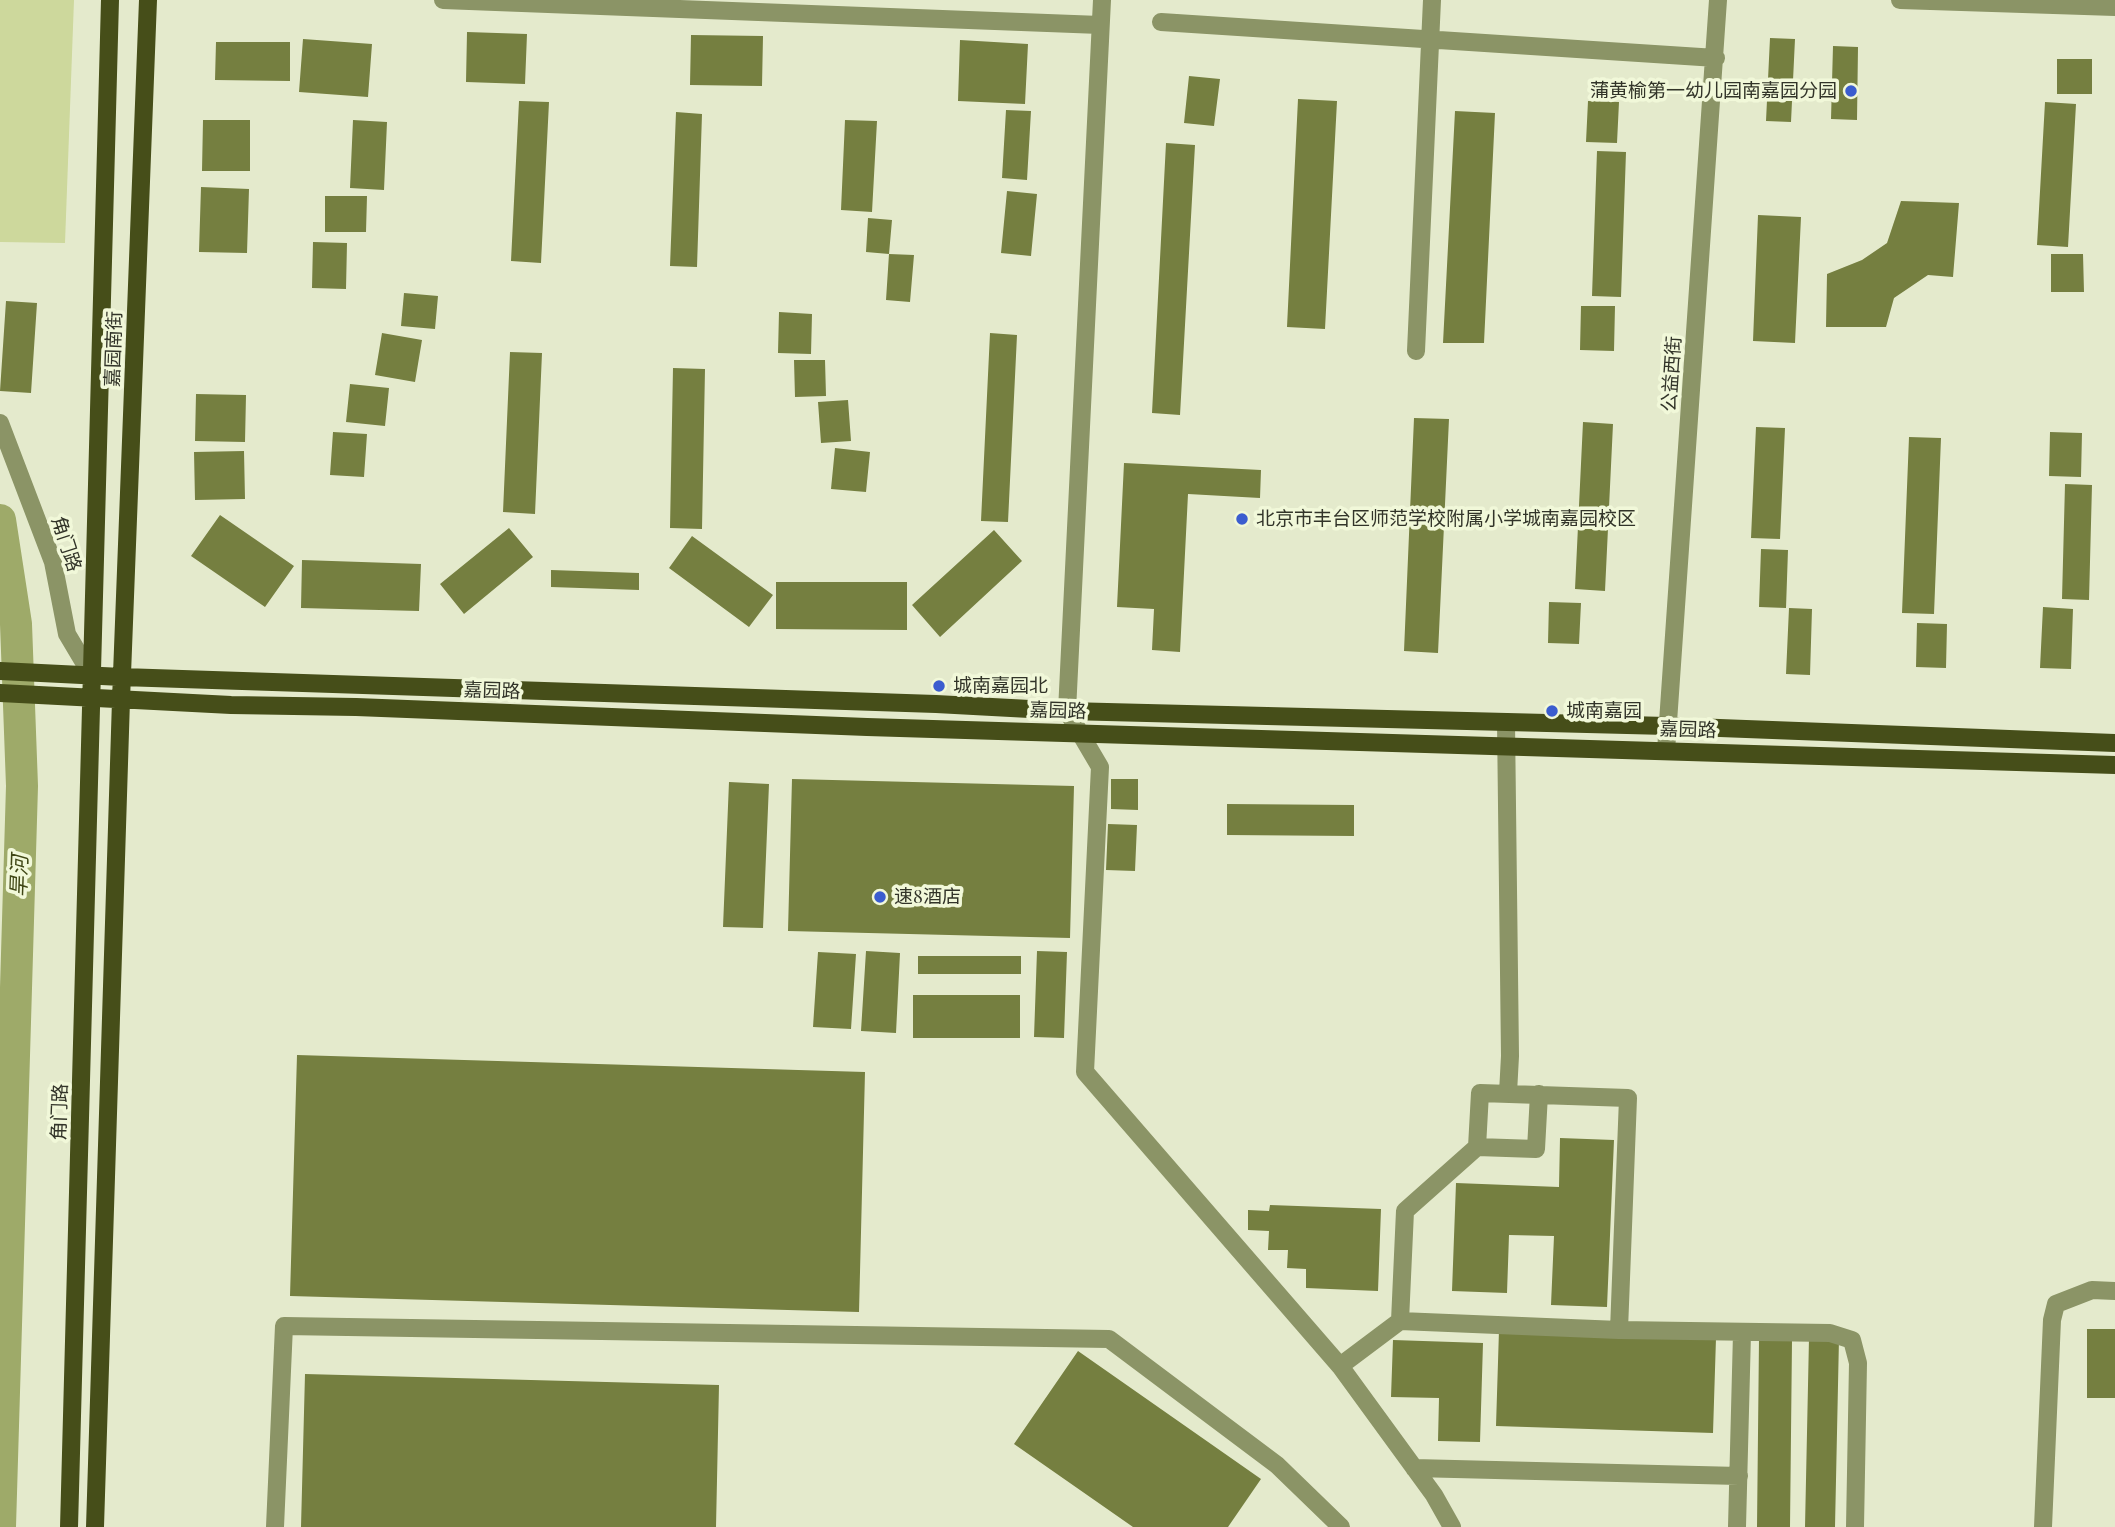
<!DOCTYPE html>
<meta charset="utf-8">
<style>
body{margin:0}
canvas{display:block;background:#e4eacc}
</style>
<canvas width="2115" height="1527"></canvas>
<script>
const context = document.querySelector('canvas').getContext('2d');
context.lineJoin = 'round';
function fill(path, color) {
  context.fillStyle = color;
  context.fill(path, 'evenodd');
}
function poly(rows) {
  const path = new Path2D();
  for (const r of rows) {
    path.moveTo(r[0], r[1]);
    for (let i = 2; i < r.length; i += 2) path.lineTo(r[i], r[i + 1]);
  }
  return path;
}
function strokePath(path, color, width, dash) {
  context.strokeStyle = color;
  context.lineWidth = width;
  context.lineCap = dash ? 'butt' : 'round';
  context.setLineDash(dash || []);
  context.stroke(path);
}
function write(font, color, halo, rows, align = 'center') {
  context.font = font + ' "Playfair Display","Noto Sans SC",serif';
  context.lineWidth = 7;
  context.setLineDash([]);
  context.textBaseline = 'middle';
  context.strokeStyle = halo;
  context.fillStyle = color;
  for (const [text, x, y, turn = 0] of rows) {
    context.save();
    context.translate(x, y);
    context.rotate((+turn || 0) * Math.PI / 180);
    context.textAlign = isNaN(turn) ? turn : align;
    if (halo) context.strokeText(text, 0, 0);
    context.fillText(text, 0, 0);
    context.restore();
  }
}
const green = poly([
 [0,0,74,0,65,243,0,242]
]);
const river = poly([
 [0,520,16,624,22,786,0,1527]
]);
const building = poly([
 [467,32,527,34,525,84,466,82],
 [691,35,763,36,762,86,690,85],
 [1770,38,1795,39,1791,122,1766,121],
 [303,39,372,44,368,97,299,92],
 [960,40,1028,44,1025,104,958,101],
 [216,42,290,42,290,81,215,80],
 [1833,46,1858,47,1857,120,1831,119],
 [2057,59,2092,59,2092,94,2057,94],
 [1189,76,1220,79,1214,126,1184,123],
 [1298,99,1337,101,1325,329,1287,327],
 [519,101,549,102,541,263,511,261],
 [1588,101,1619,102,1617,143,1586,142],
 [2045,102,2076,104,2068,247,2037,245],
 [1006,110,1031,111,1027,180,1002,178],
 [1455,111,1495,113,1484,343,1443,343],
 [676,112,702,114,697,267,670,266],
 [203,120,250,120,250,171,202,171],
 [353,120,387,122,384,190,350,188],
 [845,120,877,121,872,212,841,210],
 [1166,143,1195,145,1180,415,1152,413],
 [1597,151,1626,152,1621,297,1592,296],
 [201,187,249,189,247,253,199,252],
 [1007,191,1037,194,1031,256,1001,253],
 [325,196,367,196,366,232,325,232],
 [1901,201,1959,203,1953,277,1928,275,1894,298,1886,327,1826,327,1827,274,1862,260,1887,243],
 [1758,215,1801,217,1795,343,1753,341],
 [868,218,892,220,889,254,914,255,910,302,886,300,889,254,866,252],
 [313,242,347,243,346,289,312,288],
 [2051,254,2083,254,2084,292,2051,292],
 [404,293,438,296,435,329,401,326],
 [6,301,37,303,31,393,0,391],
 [1581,306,1615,306,1614,351,1580,350],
 [779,312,812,314,811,354,778,353],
 [382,333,422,340,415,382,375,375],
 [990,333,1017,335,1008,522,981,521],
 [510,352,542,353,535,514,503,512],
 [794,360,825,360,826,396,795,397],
 [673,368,705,369,702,529,670,528],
 [350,384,389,388,385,426,346,422],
 [196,394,246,395,245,442,195,441],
 [848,400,851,441,821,443,818,402],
 [1414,418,1449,419,1438,653,1404,651],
 [1583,422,1613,424,1605,591,1575,589],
 [1756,427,1785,428,1780,539,1751,538],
 [333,432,367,434,364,477,330,475],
 [2050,432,2082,433,2081,477,2049,476],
 [1909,437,1941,438,1934,614,1902,613],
 [835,448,870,452,866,492,831,489],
 [244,451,245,499,195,500,194,452],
 [1124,463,1261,470,1260,498,1188,494,1180,652,1152,650,1154,609,1117,607],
 [2065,484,2092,485,2089,600,2062,599],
 [220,515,294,566,265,607,191,556],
 [509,528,533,557,464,614,440,584],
 [994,530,1022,561,940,637,912,605],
 [692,536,773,595,749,627,669,568],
 [1761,549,1788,550,1786,608,1759,607],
 [302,560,421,564,419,611,301,608],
 [551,570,639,573,639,590,551,587],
 [776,582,907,582,907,630,776,629],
 [1549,602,1581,603,1579,644,1548,643],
 [2043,607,2073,609,2071,669,2040,668],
 [1789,608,1812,609,1810,675,1786,674],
 [1917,623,1947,624,1946,668,1916,667],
 [792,779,1074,786,1070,938,788,931],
 [1111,779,1138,779,1138,810,1111,809],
 [729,782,769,784,763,928,723,927],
 [1227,804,1354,805,1354,836,1227,835],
 [1108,824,1137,825,1135,871,1106,870],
 [866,951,900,953,896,1033,861,1031],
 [1037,951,1067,952,1064,1038,1034,1037],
 [818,952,856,954,851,1029,813,1027],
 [918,956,1021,956,1021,974,918,974],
 [913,995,1020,995,1020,1038,913,1038],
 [297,1055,865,1072,859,1312,290,1296],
 [1560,1138,1614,1140,1607,1307,1551,1305,1554,1236,1509,1235,1507,1293,1452,1291,1456,1183,1559,1187],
 [1270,1205,1381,1209,1378,1291,1306,1288,1306,1269,1287,1268,1288,1250,1268,1250,1269,1231,1248,1230,1248,1210,1269,1211],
 [2087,1329,2115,1329,2115,1398,2087,1398],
 [1499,1330,1716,1338,1713,1433,1496,1426],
 [1809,1338,1839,1338,1835,1527,1805,1527],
 [1759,1339,1792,1340,1790,1527,1757,1527],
 [1393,1340,1483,1343,1480,1442,1438,1441,1439,1398,1391,1397],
 [1078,1351,1261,1479,1228,1527,1133,1527,1014,1444],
 [305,1374,719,1385,716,1527,301,1527]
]);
const minor = poly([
 [443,0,1100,25],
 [1102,0,1067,711,1100,767,1085,1072,1340,1366,1434,1495,1452,1527],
 [1900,0,2115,7],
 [1161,22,1716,58],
 [1416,351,1432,0],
 [0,423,53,562,67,634,92,676],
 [1506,722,1510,1056,1508,1093],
 [1666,751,1718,0],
 [1477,1147,1480,1093,1628,1098,1619,1330],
 [1400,1321,1619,1330,1830,1333,1852,1340,1858,1363,1855,1527],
 [1340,1366,1400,1321,1405,1211,1477,1147,1536,1149,1539,1094],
 [1414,1468,1739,1476],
 [275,1527,284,1326,1109,1339,1277,1465,1341,1527],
 [1737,1527,1742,1333],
 [2043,1527,2052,1320,2056,1304,2092,1290,2115,1291]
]);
const major = poly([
 [0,671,122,677,936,704,1067,711,1667,726,2115,743],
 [0,693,231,705,356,707,867,727,2115,765],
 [69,1527,110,0],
 [95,1527,121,700,148,0]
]);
const markers = [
 [1851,91,7,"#3b5dcf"],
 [1242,519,7,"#3b5dcf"],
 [939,686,7,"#3b5dcf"],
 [1552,711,7,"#3b5dcf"],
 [880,897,7,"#3b5dcf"]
];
const poiNames = [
 ["蒲黄榆第一幼儿园南嘉园分园",1837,91,"right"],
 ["北京市丰台区师范学校附属小学城南嘉园校区",1256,519],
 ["城南嘉园北",953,686],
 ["城南嘉园",1566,711],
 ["速8酒店",894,897]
];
const streetNames = [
 ["嘉园南街",114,349,-88],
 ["公益西街",1672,374,-86],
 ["角门路",66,544,72],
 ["嘉园路",492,691,2],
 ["嘉园路",1058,711,2],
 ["嘉园路",1688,730,2],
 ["角门路",60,1112,-88]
];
const waterNames = [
 ["旱河",20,876,-88]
];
fill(green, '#cdd89c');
strokePath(river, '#9eaa69', 32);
fill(building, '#757f40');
strokePath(minor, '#8b9466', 18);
strokePath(major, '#464e19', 18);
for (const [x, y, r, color] of markers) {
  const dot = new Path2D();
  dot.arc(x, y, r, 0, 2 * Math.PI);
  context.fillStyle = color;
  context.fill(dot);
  strokePath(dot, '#f1f8d9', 2.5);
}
write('19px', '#323429', '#f1f8d9', poiNames, 'left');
write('19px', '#323429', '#f1f8d9', streetNames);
write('italic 21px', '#404716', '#f1f8d9', waterNames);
</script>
